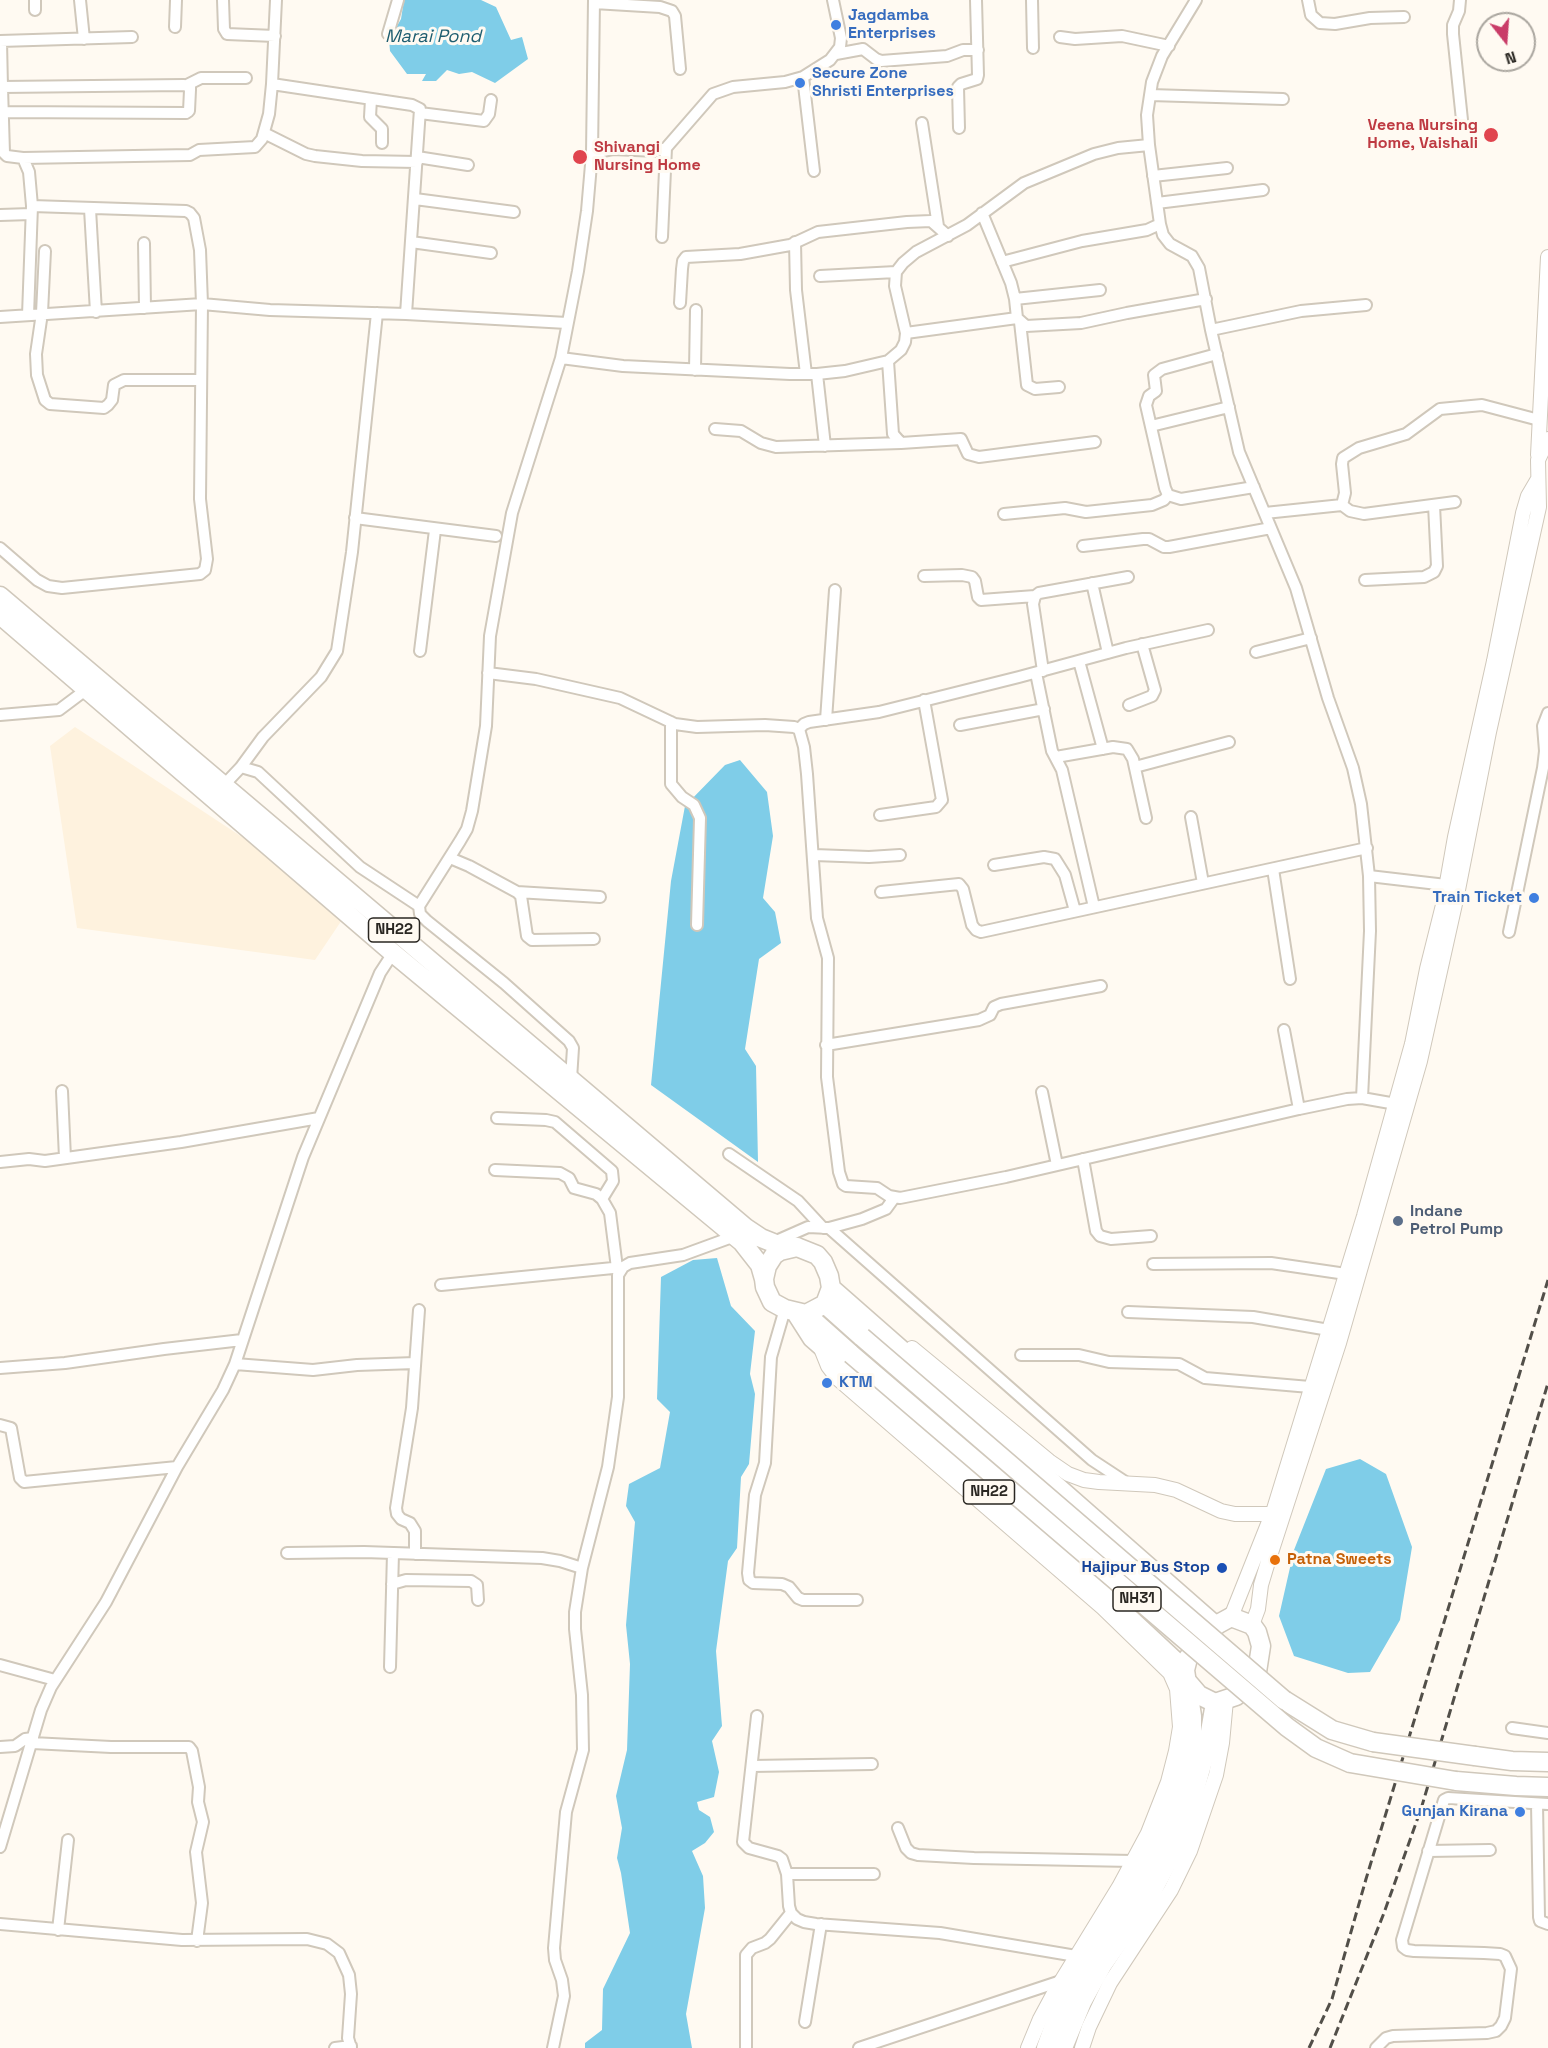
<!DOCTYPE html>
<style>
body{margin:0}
#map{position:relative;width:1548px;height:2048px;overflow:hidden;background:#fffaf2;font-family:"Space Grotesk",sans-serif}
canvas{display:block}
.north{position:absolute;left:1476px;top:12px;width:60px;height:60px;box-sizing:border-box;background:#fffaf2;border:2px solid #aaa69f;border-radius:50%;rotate:163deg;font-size:16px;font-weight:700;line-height:24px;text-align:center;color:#2a2722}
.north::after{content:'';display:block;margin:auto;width:21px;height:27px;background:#c93c68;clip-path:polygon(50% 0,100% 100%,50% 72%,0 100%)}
</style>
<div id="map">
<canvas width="1548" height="2048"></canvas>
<div class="north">N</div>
</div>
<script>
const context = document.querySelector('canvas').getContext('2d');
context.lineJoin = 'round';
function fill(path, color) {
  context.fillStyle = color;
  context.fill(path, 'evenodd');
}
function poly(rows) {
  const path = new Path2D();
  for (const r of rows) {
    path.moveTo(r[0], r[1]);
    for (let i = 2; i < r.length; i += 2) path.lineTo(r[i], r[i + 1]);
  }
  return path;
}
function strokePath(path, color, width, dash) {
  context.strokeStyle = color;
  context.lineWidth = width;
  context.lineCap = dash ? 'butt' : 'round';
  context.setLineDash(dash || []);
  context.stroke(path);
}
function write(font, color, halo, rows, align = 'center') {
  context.font = font + ' "Space Grotesk",sans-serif';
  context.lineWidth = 6;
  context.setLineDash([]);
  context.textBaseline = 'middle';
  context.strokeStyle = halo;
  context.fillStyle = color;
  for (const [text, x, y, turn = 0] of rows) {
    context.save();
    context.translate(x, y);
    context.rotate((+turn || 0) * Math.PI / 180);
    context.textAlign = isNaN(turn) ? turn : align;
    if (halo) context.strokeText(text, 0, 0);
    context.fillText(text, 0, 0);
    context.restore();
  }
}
const built = poly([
 [75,727,350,908,315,960,77,928,50,746]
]);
const water = poly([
 [404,0,481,0,496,7,511,40,522,37,528,59,495,83,472,72,459,74,447,70,436,81,422,81,426,74,407,74,390,51,389,40,401,19],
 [740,760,767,792,773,836,763,898,775,912,781,943,759,959,745,1049,756,1066,758,1162,651,1085,671,881,685,806,725,765],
 [717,1258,731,1306,755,1331,750,1374,755,1394,749,1464,741,1477,737,1548,728,1561,716,1651,722,1726,712,1741,719,1772,714,1797,697,1802,699,1810,710,1817,714,1832,705,1843,692,1851,703,1876,705,1908,686,2014,692,2048,585,2048,585,2043,602,2030,603,1989,630,1933,621,1873,617,1858,622,1828,616,1796,627,1750,630,1664,626,1625,635,1522,626,1506,629,1484,660,1468,670,1412,657,1399,661,1277,693,1260],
 [1360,1459,1386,1474,1412,1547,1400,1620,1370,1672,1348,1673,1294,1656,1279,1616,1294,1550,1326,1469]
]);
const street = poly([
 [35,0,35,10],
 [80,0,84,39],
 [223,0,224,29,227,34,275,36],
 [1032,0,1033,48],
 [1196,0,1162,56,1152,82,1147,115,1149,145,1160,224,1163,235,1170,244,1192,256,1199,268,1211,330,1239,452,1296,588,1328,698,1353,768,1361,804,1369,876,1370,931,1362,1098],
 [1308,0,1311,15,1320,23,1335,24,1370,18,1404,17],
 [1460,0,1459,11,1453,25,1453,34,1462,120],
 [594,3,660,7,672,11,675,16,680,69],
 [175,27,176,0],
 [388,34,398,0],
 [1060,37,1075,39,1122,36,1169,46],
 [0,41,132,37],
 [1,41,2,87,184,85,190,87,190,90,189,111,186,113,2,112],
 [836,54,863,49,876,59,881,61,947,56,963,50,978,50],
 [803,77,814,171],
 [272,84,412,105,420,109,406,314],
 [187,85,201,78,246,78],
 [2,87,4,153,7,156,23,158,29,172,32,206,28,315],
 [1150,95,1283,99],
 [371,99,370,117,382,129,382,143],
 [420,113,484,121,489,114,491,100],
 [922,123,938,226],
 [959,128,958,87,961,84,977,79,978,75,976,0],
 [264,133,306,154,315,156,362,161,417,162],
 [592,153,613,149,657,151,666,148,713,94,733,87,785,82,803,77,830,60,840,47,841,38,833,0],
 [417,157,468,165],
 [23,158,190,155,199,150,255,147,262,139,269,114,272,84,276,0],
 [1153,176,1227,168],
 [415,199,514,212],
 [1157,203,1263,190],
 [90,209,96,312],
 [982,213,1011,283,1015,299,1017,318,1026,326,1081,323,1127,313,1206,299],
 [0,215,31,214],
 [662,237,666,148],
 [411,242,491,253],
 [795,242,796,290,806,374],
 [144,243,145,308],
 [45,251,42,313,36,354,37,375,45,400,50,404,104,408,108,405,112,400,114,385,124,380,200,380],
 [1002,262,1082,241,1147,230,1160,224],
 [820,276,896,272],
 [1015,299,1100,290],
 [680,303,682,269,683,261,686,257,740,254,790,245,818,232,907,222,931,221,948,236],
 [0,317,202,304,270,310,406,314,567,323],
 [1020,322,1027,385,1035,389,1059,387],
 [1211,330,1301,311,1366,305],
 [906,333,1017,318],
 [1217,354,1162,369,1154,375,1156,391,1149,396,1146,405,1165,488,1168,495,1181,499,1254,487],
 [561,358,623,366,790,374,817,374,845,371,888,361,901,350,905,342,906,333,895,286,896,272,903,263,916,252,967,225,1024,183,1094,154,1118,148,1149,145],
 [888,361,893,434,901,443,961,439,968,454,979,457,1095,442],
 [695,370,696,310],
 [817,374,825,446],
 [1151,426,1229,407],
 [715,429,741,431,761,443,776,447,901,443],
 [1342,505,1350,511,1364,514,1455,502],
 [1265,513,1342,505,1345,493,1342,464,1343,458,1359,448,1406,434,1440,409,1482,405,1539,420],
 [1004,514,1065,508,1086,512,1152,505,1164,500,1168,495],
 [355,518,496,536],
 [1083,546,1143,539,1149,539,1164,547,1169,547,1271,528],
 [0,548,37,580,48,586,62,588,200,574,205,570,207,559,200,499,202,304,200,250,194,218,190,213,186,211,32,206],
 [924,576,962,575,972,577,975,581,978,597,981,600,1035,596],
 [1365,580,1424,577,1434,572,1437,566,1434,505],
 [1092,583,1108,653],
 [420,651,435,530],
 [1256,652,1311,638],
 [1079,661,1103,749],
 [1043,671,1033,604,1035,596,1039,593,1128,577],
 [488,673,536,679,620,698,675,724,697,727,765,725,794,727,799,729,804,747,807,774,817,918,828,958,827,1077,839,1172,843,1184,846,1186,877,1188,889,1196,900,1198,1006,1177,1299,1109,1347,1099,1362,1098,1396,1104],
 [1036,673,1052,751,1062,770,1094,907],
 [1129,705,1152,696,1155,690,1142,644],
 [0,715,59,710,87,689],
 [826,720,835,590],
 [671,722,671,784,682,797,694,805,700,818,697,925],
 [960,725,1044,709],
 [799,729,804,724,809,722,879,712,1019,677,1126,648,1208,630],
 [1056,757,1113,747,1127,749,1133,759,1146,818],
 [241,767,263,737,321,677,337,651,352,552,377,313],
 [1135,767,1229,742],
 [224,785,241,767,258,772,360,867,419,906],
 [880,815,936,807,942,800,924,700],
 [1191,817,1203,883],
 [814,855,869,857,900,855],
 [450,858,469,866,517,892,521,896,527,936,532,940,594,939],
 [994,865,1044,857,1055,859,1065,875,1075,911],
 [1273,869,1290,979],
 [1369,876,1446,885],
 [517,892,600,897],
 [881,892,959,884,963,889,972,925,976,930,981,932,1367,848],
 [1509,932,1543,768,1545,751,1543,726,1548,713],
 [1284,1030,1299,1109],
 [826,1045,979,1020,990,1015,994,1007,1001,1004,1101,986],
 [571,1079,573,1048,569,1041,504,983,427,921,420,914,419,906,460,841,467,829,472,811,486,726,490,636,512,513,561,358,578,271,587,211,592,153,594,0],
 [62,1091,65,1158],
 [1042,1092,1057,1165],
 [497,1118,546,1120,555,1122,612,1171,613,1181,602,1199],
 [729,1154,798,1201,823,1228],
 [1083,1159,1096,1231,1100,1236,1111,1239,1151,1236],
 [0,1162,29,1159,45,1161,181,1142,319,1118],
 [495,1170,560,1173,569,1178,574,1188,596,1194,602,1199,610,1213,617,1268],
 [829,1228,1092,1460,1127,1483],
 [774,1242,808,1227,829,1228,862,1219,886,1209,894,1198],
 [1153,1264,1271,1263,1346,1274],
 [441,1285,623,1267],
 [785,1309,771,1357,765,1463,755,1495,748,1573,749,1580,753,1583,782,1584,789,1587,798,1598,803,1600,857,1600],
 [1128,1312,1253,1317,1329,1330],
 [1021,1355,1079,1355,1109,1362,1179,1364,1205,1378,1310,1387],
 [235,1364,313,1370,357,1365,415,1363],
 [0,1368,65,1363,164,1349,242,1340],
 [0,1425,11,1428,20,1478,24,1482,177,1467],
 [287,1553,364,1552,542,1558,560,1561,582,1568],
 [415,1554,415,1531,410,1523,401,1519,397,1514,396,1508,412,1408,419,1310],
 [392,1584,406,1580,471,1581,477,1585,478,1600],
 [0,1665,55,1680],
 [390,1667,393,1553],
 [757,1716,743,1842,749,1848,778,1856,782,1859,787,1874,789,1906,791,1913,797,1919,804,1922,816,1924,940,1933,1076,1956],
 [1512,1728,1548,1733],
 [32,1743,111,1747,189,1747,192,1751,199,1787,198,1802,203,1822,196,1852,202,1903,197,1941],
 [0,1747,15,1746,25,1739,33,1738],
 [752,1766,872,1764],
 [1537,1804,1539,1917,1540,1921,1548,1924],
 [898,1828,906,1848,911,1853,918,1855,974,1858,1133,1861],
 [0,1847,41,1710,51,1687,106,1602,177,1467,223,1390,235,1364,303,1157,380,973,393,953],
 [1428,1851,1490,1850],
 [787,1874,874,1874],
 [0,1924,182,1940,307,1939,327,1944,339,1953,349,1975,351,1994,348,2038,351,2048],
 [58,1930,68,1840],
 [805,2022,821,1924],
 [335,2048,351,2046],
 [553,2048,564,1996,562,1980,555,1960,554,1948,566,1812,583,1750,582,1695,575,1629,575,1612,582,1568,608,1467,618,1397,618,1275,623,1267,630,1263,683,1255,735,1236],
 [746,2048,746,1955,752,1948,765,1943,770,1939,791,1913],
 [859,2048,1061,1981],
 [1376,2048,1386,2038,1393,2036,1487,2033,1496,2031,1501,2026,1505,2018,1511,1969,1505,1956,1500,1954,1484,1953,1414,1951,1407,1950,1403,1947,1402,1940,1444,1800,1448,1798,1548,1804]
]);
const secondary = poly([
 [1538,455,1548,257],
 [820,1346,828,1366,838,1379,1103,1608,1170,1673,1177,1689,1180,1727,1176,1751,1168,1782,1148,1833,1119,1887,1054,1993,1040,2019,1028,2048],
 [912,1348,1049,1461,1068,1474,1084,1480,1099,1482,1155,1485,1176,1490,1221,1511,1235,1514,1272,1514],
 [1231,1617,1274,1509,1364,1216,1412,1044,1427,969,1443,905,1455,837,1494,661,1523,513,1528,496,1538,479],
 [1252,1625,1258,1609,1261,1585,1267,1565,1339,1343,1420,1061,1457,895,1489,732,1539,507,1538,460,1548,439],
 [1082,2048,1089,2027,1110,1983,1171,1890,1190,1851,1216,1775,1222,1743,1226,1700]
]);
const highway = poly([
 [0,596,746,1228,761,1238,776,1244,797,1247],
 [0,615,393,953,742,1242,760,1265,764,1279],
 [797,1247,817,1255,823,1262,829,1276,831,1288,825,1304,806,1314,785,1309,772,1302,765,1287,764,1279,767,1266,774,1255,780,1251,797,1247],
 [831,1288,1216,1626],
 [825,1304,862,1337],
 [796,1313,812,1338,1080,1572,1185,1670],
 [806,1314,851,1354],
 [1284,1700,1332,1730,1373,1742],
 [1475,1756,1512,1761,1548,1762],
 [1456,1781,1516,1786,1548,1787],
 [1046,2048,1058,2014,1074,1981,1138,1883,1159,1844,1172,1813,1180,1788,1192,1734,1192,1716,1185,1670,1188,1658,1209,1629,1231,1617,1252,1625,1257,1632,1261,1646,1257,1672,1251,1683,1236,1696,1215,1703,1199,1695,1187,1681],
 [1063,2048,1082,2002,1103,1964,1146,1903,1173,1852,1185,1825,1208,1743,1215,1703]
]);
const rail = poly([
 [1309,2048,1332,1999,1366,1879,1548,1280],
 [1330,2048,1384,1913,1421,1809,1548,1383]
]);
const highwayBridge = poly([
 [862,1337,1284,1700],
 [851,1354,1287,1727,1316,1748,1350,1763,1456,1781],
 [1373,1742,1475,1756]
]);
const markers = [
 [836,25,6,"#3f7fe0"],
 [800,83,6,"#3f7fe0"],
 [1491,135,8,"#e0444e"],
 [580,157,8,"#e0444e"],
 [1534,898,6,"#3f7fe0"],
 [1398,1221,6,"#5c6f8a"],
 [827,1383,6,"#3f7fe0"],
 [1275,1560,6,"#e8710a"],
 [1222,1568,6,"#1a4fb4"],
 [1520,1812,6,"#3f7fe0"]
];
const shields = [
 [394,930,51],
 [989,1492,51],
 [1137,1599,48]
];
const shieldNames = [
 ["NH22",394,930],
 ["NH22",989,1492],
 ["NH31",1137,1599]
];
const shopNames = [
 ["Jagdamba",848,16],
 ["Enterprises",848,34],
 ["Secure Zone",812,74],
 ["Shristi Enterprises",812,92],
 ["Train Ticket",1522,898,"right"],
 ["KTM",839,1383],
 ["Gunjan Kirana",1508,1812,"right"]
];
const healthNames = [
 ["Veena Nursing",1478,126],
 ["Home, Vaishali",1478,144],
 ["Shivangi",594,148,"left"],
 ["Nursing Home",594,166,"left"]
];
const serviceNames = [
 ["Indane",1410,1212],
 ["Petrol Pump",1410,1230]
];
const foodNames = [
 ["Patna Sweets",1287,1560]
];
const transitNames = [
 ["Hajipur Bus Stop",1210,1568]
];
const waterNames = [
 ["Marai Pond",433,37]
];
fill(built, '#fef2de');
fill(water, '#7fcde8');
strokePath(street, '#d0c8bb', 14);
strokePath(secondary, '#d0c8bb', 16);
strokePath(highway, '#d0c8bb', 21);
strokePath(street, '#fff', 10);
strokePath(secondary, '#fff', 14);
strokePath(highway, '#fff', 18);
strokePath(rail, '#524f49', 3, [9, 4.5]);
strokePath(highwayBridge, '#d0c8bb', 21, []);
strokePath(highwayBridge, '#fff', 18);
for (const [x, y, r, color] of markers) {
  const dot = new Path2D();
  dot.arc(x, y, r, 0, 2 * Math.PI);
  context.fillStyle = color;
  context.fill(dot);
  strokePath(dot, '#fffaf2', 2);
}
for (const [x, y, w] of shields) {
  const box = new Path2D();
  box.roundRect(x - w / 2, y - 12, w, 24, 4.5);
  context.fillStyle = '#fffaf2';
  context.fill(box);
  strokePath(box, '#2a2722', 1.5);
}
write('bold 15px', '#2a2722', null, shieldNames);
write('bold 16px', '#366cbe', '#fffaf2', shopNames, 'left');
write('bold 16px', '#be3a42', '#fffaf2', healthNames, 'right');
write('bold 16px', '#4e5e75', '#fffaf2', serviceNames, 'left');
write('bold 16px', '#c56008', '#fffaf2', foodNames, 'left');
write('bold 16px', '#164399', '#fffaf2', transitNames, 'right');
write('italic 18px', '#1e5d6f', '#fffaf2', waterNames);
</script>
